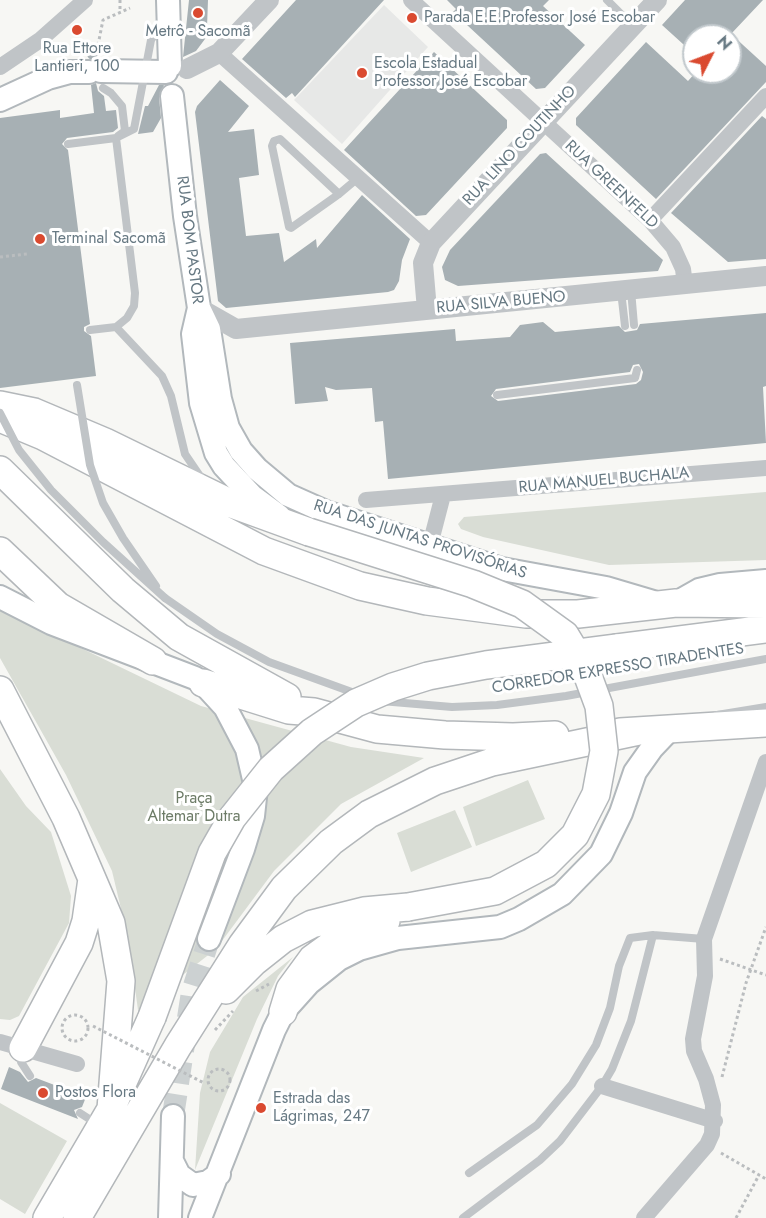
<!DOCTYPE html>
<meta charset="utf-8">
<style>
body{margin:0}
#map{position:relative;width:766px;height:1218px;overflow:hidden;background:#f7f7f4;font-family:Jost,sans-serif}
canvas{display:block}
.north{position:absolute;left:682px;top:24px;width:60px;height:60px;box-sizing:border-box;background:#fff;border:2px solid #c2c9cd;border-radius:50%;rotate:48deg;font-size:16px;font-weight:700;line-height:24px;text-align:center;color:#677983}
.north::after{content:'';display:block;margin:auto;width:21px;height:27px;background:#da4a30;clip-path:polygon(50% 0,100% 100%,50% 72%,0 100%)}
</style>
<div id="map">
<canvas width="766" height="1218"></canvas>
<div class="north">N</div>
</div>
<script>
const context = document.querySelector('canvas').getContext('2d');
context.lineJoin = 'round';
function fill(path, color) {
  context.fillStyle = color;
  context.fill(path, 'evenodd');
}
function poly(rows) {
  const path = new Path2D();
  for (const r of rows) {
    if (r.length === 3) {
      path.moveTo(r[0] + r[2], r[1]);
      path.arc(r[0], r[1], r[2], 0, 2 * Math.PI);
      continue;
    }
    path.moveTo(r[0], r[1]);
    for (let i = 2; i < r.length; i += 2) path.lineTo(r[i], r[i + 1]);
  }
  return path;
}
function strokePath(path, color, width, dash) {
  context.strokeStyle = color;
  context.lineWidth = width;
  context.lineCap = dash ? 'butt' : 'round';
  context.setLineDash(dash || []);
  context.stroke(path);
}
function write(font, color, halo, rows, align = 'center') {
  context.font = font + ' Jost,sans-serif';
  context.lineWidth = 6;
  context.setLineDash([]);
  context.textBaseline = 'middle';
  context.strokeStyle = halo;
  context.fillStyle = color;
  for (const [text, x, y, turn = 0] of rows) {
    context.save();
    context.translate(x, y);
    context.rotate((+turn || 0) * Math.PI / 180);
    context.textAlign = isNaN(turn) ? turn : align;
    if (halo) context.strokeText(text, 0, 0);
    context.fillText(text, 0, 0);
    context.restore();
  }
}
const built = poly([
 [384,5,428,47,342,144,294,100]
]);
const green = poly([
 [766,492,766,560,609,565,483,537,461,529,458,524,464,517],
 [0,609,201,706,351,747,424,758,341,804,274,871,216,949,138,1010,128,938,112,871,66,775,0,658],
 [0,769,26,806,51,832,71,896,69,923,19,1016,10,1020,0,1019],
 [528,780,545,819,476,846,463,807],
 [455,810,472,847,411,872,397,833],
 [293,957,278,976,257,1019,195,1170,200,1093,210,1052,243,997],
 [0,1103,67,1141,25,1214,0,1199]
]);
const building = poly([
 [189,0,208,0,207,27,205,39,196,51,183,57],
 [296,0,384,0,295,97,292,93,286,98,242,59],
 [447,0,549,0,543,6,585,45,545,88,536,89,453,12,456,9],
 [685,0,763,0,731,34,766,66,766,82,656,199,576,125,576,118,646,42,688,81,696,72,730,72,730,35,694,36,694,54,662,25],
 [93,54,6],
 [434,52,507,120,507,128,426,215,416,216,344,150],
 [220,80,249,106,228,132,254,129,259,175,239,178,246,236,279,233,284,262,316,239,317,248,362,195,410,239,402,260,399,281,394,290,388,292,226,308,218,301,195,112,197,106],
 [96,83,98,91,104,96,106,111,116,110,118,128,113,132,67,138,62,144,68,150,90,324,84,327,84,331,91,336,96,376,0,388,0,118,60,110,60,118,94,113,91,85],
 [159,85,164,85,159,97,161,118,153,132,138,134,145,106,148,106],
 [762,116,766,119,766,259,728,262,671,213],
 [546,153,663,260,658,271,458,286,445,280,442,267,450,250,540,154],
 [766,313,766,386,763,387,766,443,388,479,383,421,375,422,372,388,336,390,325,387,328,401,295,404,290,343,455,329,456,341,510,337,520,325,543,322,555,332,619,326,625,332,637,330,640,324],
 [639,364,643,372,641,380,636,384,498,401,491,396,496,389,630,372,633,365],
 [9,1067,20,1072,28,1082,36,1078,86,1097,82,1107,74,1110,78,1119,1,1089]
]);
const secondaryTunnel = poly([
 [173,1116,192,992,209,939]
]);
const path = poly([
 [120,0,120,10],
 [98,45,103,20,130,8],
 [0,257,27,254],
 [720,959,766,975],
 [256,991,269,984],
 [75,1028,13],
 [215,1030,233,1011],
 [219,1080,11],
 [722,1077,746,983,766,927],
 [721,1153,766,1179],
 [736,1218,759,1175]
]);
const service = poly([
 [607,0,632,25],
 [103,88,111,93,122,106,125,131,118,136],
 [116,138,135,293,134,306,127,318,116,327],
 [68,144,116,138,134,129,151,40,163,21],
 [339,194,280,139,274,141,272,146,289,227,291,228,339,194,358,178],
 [631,290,634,325],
 [621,291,625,326],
 [116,327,162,376,171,396,185,454,202,479],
 [90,330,116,327],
 [497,395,635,378,637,370],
 [165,598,217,634,269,662,360,695],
 [381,701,452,707,497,705,566,696,766,659],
 [717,715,766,707],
 [22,1051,21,1062,30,1076],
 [80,1113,97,1124],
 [469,1173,537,1125,572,1084,596,1045,610,1008,619,966,630,938,653,935,704,939],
 [463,1218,540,1160,560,1141,602,1086,612,1069,631,1021,653,935]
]);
const minor = poly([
 [411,0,650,220,673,247,683,269,685,285],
 [219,53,431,243],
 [0,67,40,40,85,0],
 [650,220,766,96],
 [366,500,766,468],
 [430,545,443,495],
 [0,1042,77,1064],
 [602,1086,715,1121],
 [644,1218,707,1145,712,1134,713,1105,706,1079,694,1051,693,1039,705,976,704,939,766,762]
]);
const tertiary = poly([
 [187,69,219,53,269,0],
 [199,308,236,329,766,276],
 [427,310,423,263,431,243,657,0]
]);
const secondary = poly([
 [168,0,170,66],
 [101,71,166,72],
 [172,96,185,216,199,308,193,334,201,403,216,453,224,466,252,496,279,516],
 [0,100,48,78,70,72,89,72],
 [199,308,209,329,220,399,228,428,241,451,257,469,288,495,326,512,502,569,606,588,660,604],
 [0,597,51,623,195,678,203,683,225,707,247,749,256,788,253,816,243,849,209,939],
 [676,603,699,590,720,585,766,581],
 [172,1161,179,1175,193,1185,208,1182,219,1174],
 [170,1218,173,1116],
 [200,1218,274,1030,283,1012,309,983,339,959,359,949,398,938,500,927,519,919,562,894,601,854,621,813,635,772,652,748,671,728]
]);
const trunk = poly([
 [0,405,34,412,105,442,232,504,309,532],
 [0,418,43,436,264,551,360,586,427,601,526,614,578,614,676,603,766,604],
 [0,470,123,590,179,637,287,697],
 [0,551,58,606,153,661],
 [617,648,766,629],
 [203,683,289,710,314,712,377,729,445,735,513,737,555,735],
 [0,690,66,818,111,923,121,981,111,1109],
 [620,732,766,723],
 [226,990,254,962,283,939,312,924,364,911,408,907],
 [283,1012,290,989,312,959,345,935,386,921],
 [23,1048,79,943,86,921,92,879],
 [47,1218,111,1109,152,1017],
 [77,1218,178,1046,242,945,284,888,331,842,369,814,435,781,492,762,639,731]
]);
const pathBridge = poly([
 [93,1026,204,1083]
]);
const serviceBridge = poly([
 [77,385,90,465,103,503,123,538,156,586],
 [0,413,19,450,51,490,103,542,165,598]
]);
const trunkBridge = poly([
 [309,532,473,584,522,604,565,635,585,668,599,706,604,751,596,794,575,835,546,864,495,891,408,907],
 [152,1017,212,853,232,818,271,769,312,732,356,703,393,687,428,676,486,665,617,648]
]);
const markers = [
 [198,13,6,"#da4a30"],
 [412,18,6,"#da4a30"],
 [77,30,6,"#da4a30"],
 [362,73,6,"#da4a30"],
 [40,239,6,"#da4a30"],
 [43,1093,6,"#da4a30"],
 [261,1108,6,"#da4a30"]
];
const poiNames = [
 ["Parada E.E.Professor José Escobar",424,18],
 ["Metrô - Sacomã",198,32,"center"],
 ["Rua Ettore",77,49,"center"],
 ["Lantieri, 100",77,67,"center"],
 ["Escola Estadual",374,64],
 ["Professor José Escobar",374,82],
 ["Terminal Sacomã",52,239],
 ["Postos Flora",55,1093],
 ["Estrada das",273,1099],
 ["Lágrimas, 247",273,1117]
];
const streetNames = [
 ["RUA LINO COUTINHO",520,146,-47],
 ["RUA GREENFELD",611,185,43],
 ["RUA BOM PASTOR",189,240,83],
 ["RUA SILVA BUENO",501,303,-5],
 ["RUA MANUEL BUCHALA",604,481,-5],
 ["RUA DAS JUNTAS PROVISÓRIAS",420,540,18],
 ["CORREDOR EXPRESSO TIRADENTES",618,669,-9]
];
const parkNames = [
 ["Praça",194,799],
 ["Altemar Dutra",194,817]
];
fill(built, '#e7e8e7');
fill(green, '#d9ddd5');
fill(building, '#a7b0b4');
strokePath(secondaryTunnel, '#ccd1d2', 22, [22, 11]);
strokePath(secondary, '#b2b8bc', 26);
strokePath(trunk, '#b3b7ba', 30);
strokePath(path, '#babdbf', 3, [3, 3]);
strokePath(service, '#c0c4c7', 8);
strokePath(minor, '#c0c4c7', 16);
strokePath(tertiary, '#c0c4c7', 20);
strokePath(secondary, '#fff', 22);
strokePath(trunk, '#fff', 27);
strokePath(trunkBridge, '#b3b7ba', 30, []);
strokePath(pathBridge, '#babdbf', 3, [3, 3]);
strokePath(serviceBridge, '#c0c4c7', 8);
strokePath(trunkBridge, '#fff', 27);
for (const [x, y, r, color] of markers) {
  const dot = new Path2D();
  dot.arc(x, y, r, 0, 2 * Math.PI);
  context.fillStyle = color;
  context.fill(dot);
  strokePath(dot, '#fff', 2);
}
write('16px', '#677983', '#fff', poiNames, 'left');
write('16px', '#677983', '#fff', streetNames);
write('16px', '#6c7b66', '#fff', parkNames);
</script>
